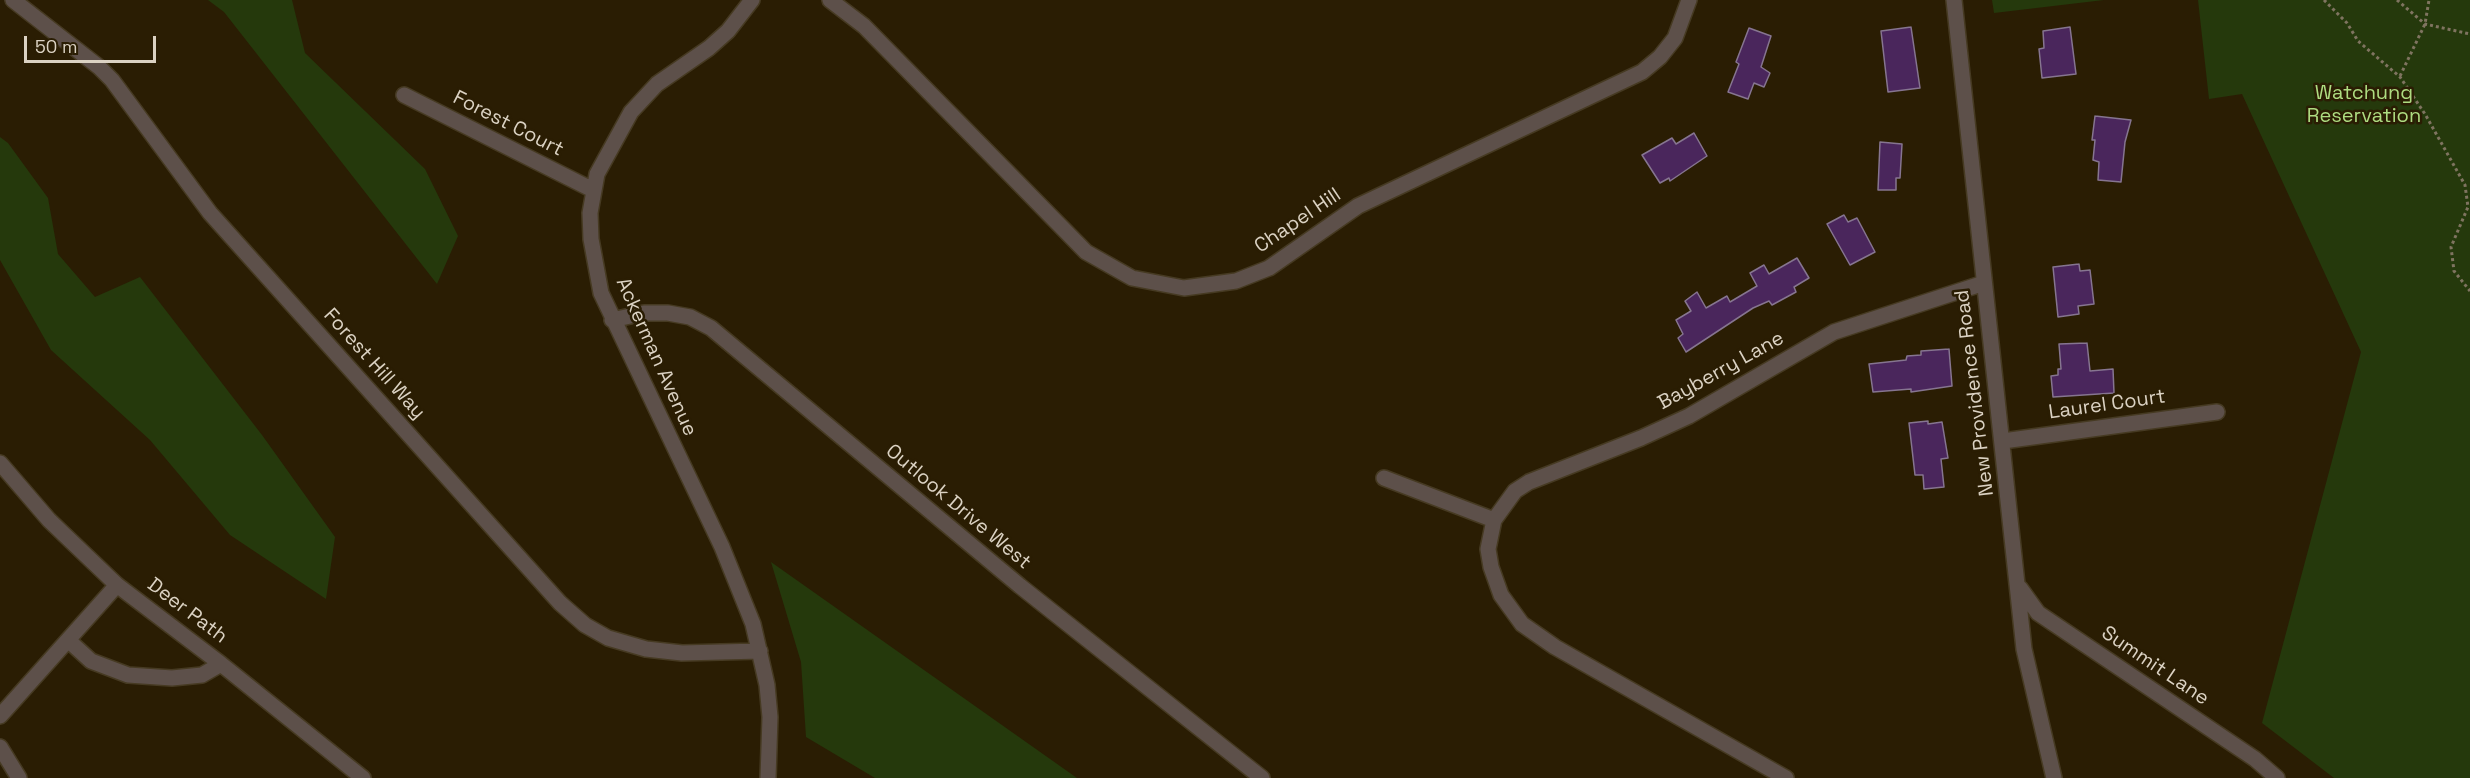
<!DOCTYPE html>
<style>
body{margin:0}
#map{position:relative;width:2470px;height:778px;overflow:hidden;background:#2a1d03;font-family:"Space Grotesk",sans-serif}
canvas{display:block}
.scale{position:absolute;left:24px;top:36px;width:132px;height:27px;box-sizing:border-box;border:3px solid #dbd2c3;border-top:0;padding-left:8px;font-size:18px;line-height:21px;white-space:nowrap;color:#dbd2c3;-webkit-text-stroke:4px #2a1d03;paint-order:stroke}
</style>
<div id="map">
<canvas width="2470" height="778"></canvas>
<div class="scale">50 m</div>
</div>
<script>
const context = document.querySelector('canvas').getContext('2d');
context.lineJoin = 'round';
function fill(path, color) {
  context.fillStyle = color;
  context.fill(path, 'evenodd');
}
function poly(rows) {
  const path = new Path2D();
  for (const r of rows) {
    path.moveTo(r[0], r[1]);
    for (let i = 2; i < r.length; i += 2) path.lineTo(r[i], r[i + 1]);
  }
  return path;
}
function strokePath(path, color, width, dash) {
  context.strokeStyle = color;
  context.lineWidth = width;
  context.lineCap = dash ? 'butt' : 'round';
  context.setLineDash(dash || []);
  context.stroke(path);
}
function write(font, color, halo, rows, align = 'center') {
  context.font = font + ' "Space Grotesk",sans-serif';
  context.lineWidth = 5;
  context.setLineDash([]);
  context.textBaseline = 'middle';
  context.strokeStyle = halo;
  context.fillStyle = color;
  for (const [text, x, y, turn = 0] of rows) {
    context.save();
    context.translate(x, y);
    context.rotate((+turn || 0) * Math.PI / 180);
    context.textAlign = isNaN(turn) ? turn : align;
    if (halo) context.strokeText(text, 0, 0);
    context.fillText(text, 0, 0);
    context.restore();
  }
}
const green = poly([
 [208,0,292,0,305,53,425,169,458,236,437,284,224,12],
 [1992,0,2104,0,1994,13],
 [2198,0,2470,0,2470,778,2334,778,2262,723,2361,352,2242,94,2209,99],
 [0,137,8,143,48,198,58,254,95,297,140,277,262,435,335,537,326,599,230,535,150,440,51,350,0,260],
 [771,562,1077,778,1078,778,875,778,806,737,801,662]
]);
const building = poly([
 [1911,27,1920,88,1888,92,1881,31,1911,27],
 [2070,27,2076,74,2042,78,2039,49,2044,48,2043,31,2070,27],
 [1749,28,1771,36,1761,67,1770,73,1764,87,1754,83,1748,99,1728,92,1739,64,1736,62,1749,28],
 [2095,116,2131,120,2125,142,2121,182,2098,180,2099,162,2093,160,2095,140,2092,140,2095,116],
 [1694,133,1707,156,1670,181,1669,178,1660,183,1642,155,1672,138,1676,144,1694,133],
 [1880,142,1902,144,1900,178,1896,178,1896,190,1878,190,1880,142],
 [1844,215,1848,222,1857,218,1875,252,1850,265,1827,224,1844,215],
 [1797,258,1809,278,1794,287,1796,292,1772,305,1769,301,1753,308,1686,352,1678,338,1683,334,1676,320,1691,311,1685,301,1697,292,1706,308,1727,296,1730,302,1757,286,1750,273,1764,265,1769,274,1797,258],
 [2079,264,2080,271,2090,270,2094,304,2078,306,2079,314,2058,317,2053,267,2079,264],
 [2087,343,2090,371,2113,369,2114,393,2053,397,2051,376,2058,375,2058,369,2061,369,2059,344,2087,343],
 [1949,349,1952,386,1911,392,1911,389,1873,392,1869,364,1906,360,1907,356,1921,355,1921,351,1949,349],
 [1928,421,1928,424,1942,422,1948,458,1941,459,1944,487,1924,489,1923,475,1915,475,1909,423,1928,421]
]);
const path = poly([
 [2324,0,2347,23,2358,41,2400,77,2425,114,2465,185,2468,207,2451,247,2454,271,2470,291],
 [2397,0,2425,24,2470,34],
 [2400,76,2425,24,2429,0]
]);
const minor = poly([
 [13,0,99,67,112,80,210,213,560,603,585,625,608,638,646,649,682,653,760,651],
 [752,0,728,31,709,48,657,84,631,112,597,174,590,213,591,239,601,293,722,547,753,624,767,685,770,717,768,778],
 [830,0,864,26,1086,252,1132,278,1184,288,1236,281,1269,268,1358,206,1642,72,1660,57,1675,38,1689,0],
 [1954,0,2024,649,2054,778],
 [404,95,593,190],
 [612,320,644,313,668,313,690,317,711,328,1020,586,1262,778],
 [2003,441,2217,412],
 [0,463,49,520,117,585,221,664,363,778],
 [1384,478,1494,520],
 [2020,588,2038,613,2255,759,2277,778],
 [68,640,91,661,128,675,172,678,202,675,221,664],
 [0,716,117,585],
 [0,747,19,778],
 [1786,778,1555,647,1522,624,1501,595,1491,567,1488,549,1494,520,1515,491,1529,482,1641,438,1689,416,1834,332,1984,283]
]);
const parkNames = [
 ["Watchung",2364,94],
 ["Reservation",2364,117]
];
const streetNames = [
 ["Forest Court",508,124,27],
 ["Chapel Hill",1298,221,-34],
 ["Ackerman Avenue",656,357,66],
 ["Forest Hill Way",374,364,48],
 ["Bayberry Lane",1721,371,-29],
 ["New Providence Road",1975,393,-97],
 ["Laurel Court",2107,405,-8],
 ["Outlook Drive West",958,507,40],
 ["Deer Path",187,611,37],
 ["Summit Lane",2155,666,34]
];
fill(green, '#25390c');
fill(building, '#4a265c');
strokePath(building, '#867590', 1.5);
strokePath(minor, '#463a22', 18);
strokePath(path, '#7f7460', 3, [3, 3]);
strokePath(minor, '#5d504a', 15);
write('20px', '#aedc81', '#2a1d03', parkNames);
write('20px', '#dbd2c3', '#2a1d03', streetNames);
</script>
